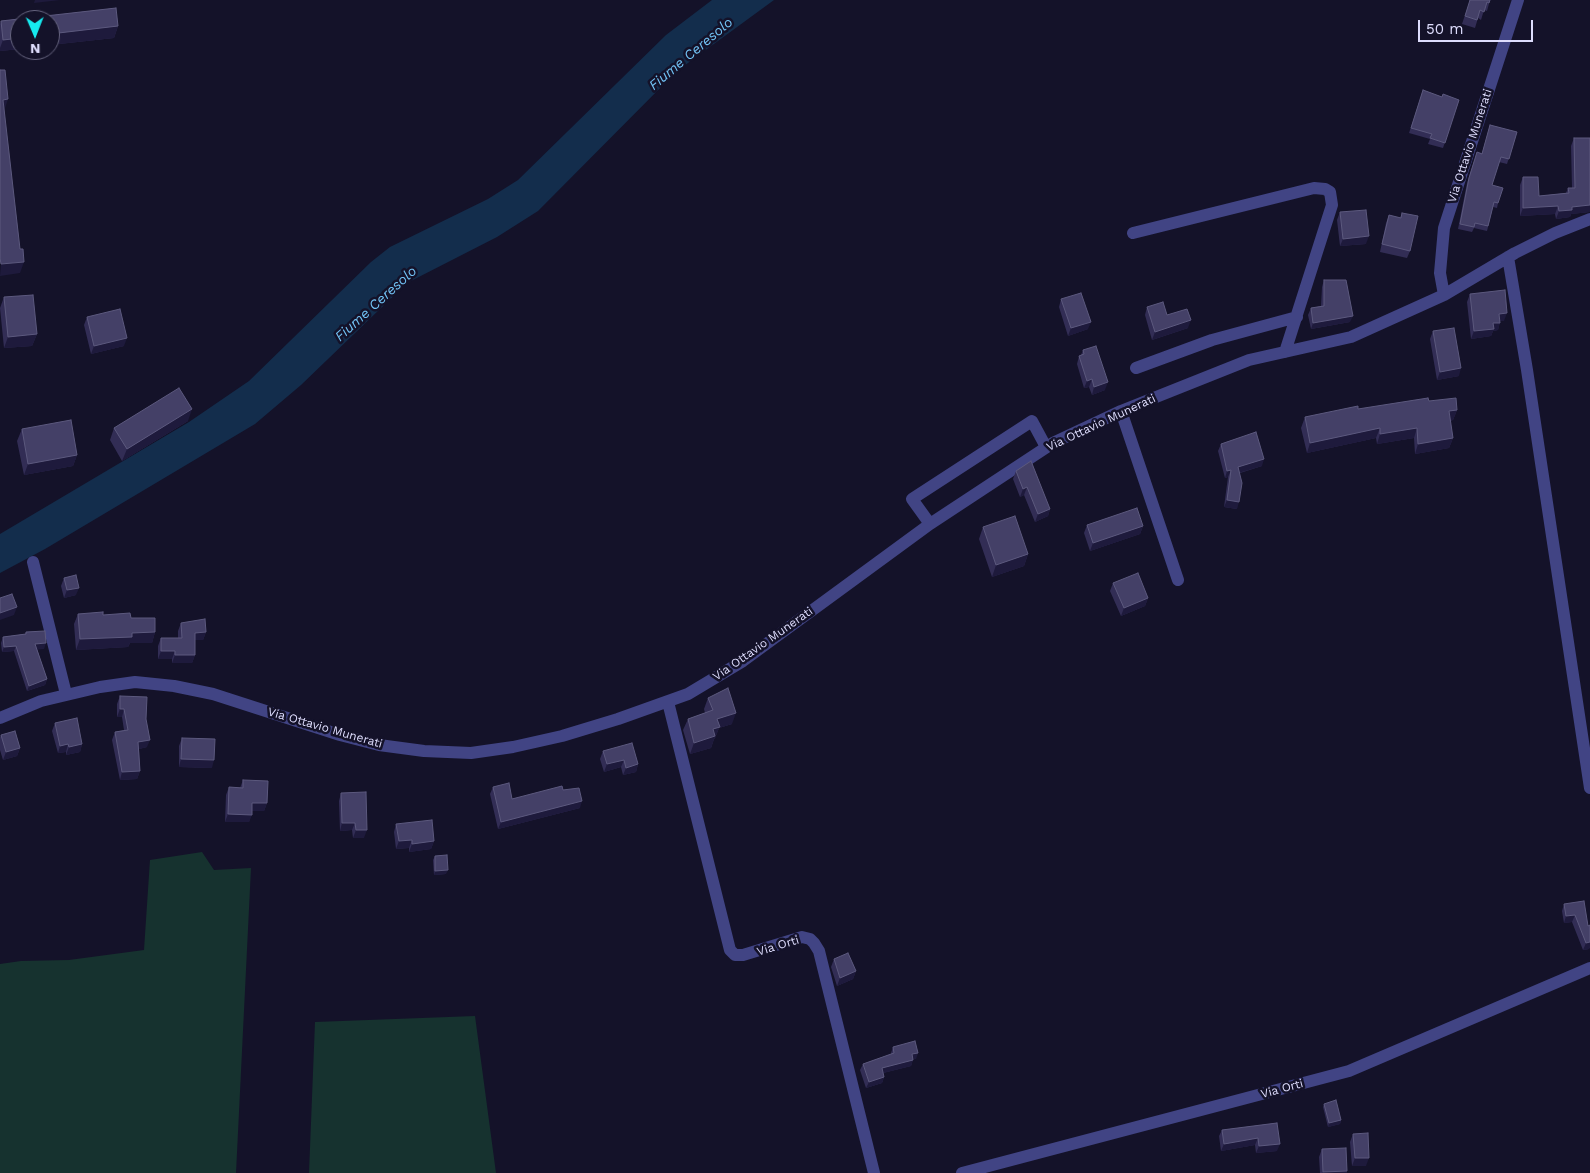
<!DOCTYPE html>
<style>
body{margin:0}
#map{position:relative;width:1590px;height:1173px;overflow:hidden;background:#141229;font-family:"Work Sans",sans-serif}
canvas{display:block}
.north{position:absolute;left:10px;top:10px;width:50px;height:50px;box-sizing:border-box;background:#141229;border:1px solid #65637e;border-radius:50%;rotate:179deg;font-size:14px;font-weight:700;line-height:20px;text-align:center;color:#deddfd}
.north::after{content:'';display:block;margin:auto;width:18px;height:22px;background:#16eaef;clip-path:polygon(50% 0,100% 100%,50% 72%,0 100%)}
.scale{position:absolute;left:1418px;top:20px;width:115px;height:22px;box-sizing:border-box;border:2px solid #deddfd;border-top:0;padding-left:6px;font-size:15px;line-height:18px;white-space:nowrap;color:#deddfd;-webkit-text-stroke:4px #141229;paint-order:stroke}
</style>
<div id="map">
<canvas width="1590" height="1173"></canvas>
<div class="north">N</div>
<div class="scale">50 m</div>
</div>
<script>
const context = document.querySelector('canvas').getContext('2d');
context.lineJoin = 'round';
function fill(path, color) {
  context.fillStyle = color;
  context.fill(path, 'evenodd');
}
function poly(rows) {
  const path = new Path2D();
  for (const r of rows) {
    path.moveTo(r[0], r[1]);
    for (let i = 2; i < r.length; i += 2) path.lineTo(r[i], r[i + 1]);
  }
  return path;
}
function strokePath(path, color, width, dash) {
  context.strokeStyle = color;
  context.lineWidth = width;
  context.lineCap = dash ? 'butt' : 'round';
  context.setLineDash(dash || []);
  context.stroke(path);
}
function write(font, color, halo, rows, align = 'center') {
  context.font = font + ' "Work Sans",sans-serif';
  context.lineWidth = 5;
  context.setLineDash([]);
  context.textBaseline = 'middle';
  context.strokeStyle = halo;
  context.fillStyle = color;
  for (const [text, x, y, turn = 0] of rows) {
    context.save();
    context.translate(x, y);
    context.rotate((+turn || 0) * Math.PI / 180);
    context.textAlign = isNaN(turn) ? turn : align;
    if (halo) context.strokeText(text, 0, 0);
    context.fillText(text, 0, 0);
    context.restore();
  }
}
const green = poly([
 [202,852,214,870,251,868,236,1173,0,1173,0,964,21,961,69,960,144,950,150,860],
 [475,1016,496,1173,309,1173,315,1022]
]);
const water = poly([
 [712,0,774,0,677,71,538,211,497,237,407,283,301,385,255,424,45,549,0,573,0,534,189,422,249,381,371,262,390,247,488,199,518,180,666,35]
]);
const minor = poly([
 [1133,233,1314,188,1325,189,1330,192,1332,205,1285,352],
 [1508,257,1527,370,1590,788],
 [1444,295,1440,273,1444,228,1518,0],
 [1136,368,1212,340,1297,317],
 [1121,411,1178,580],
 [930,524,912,499,1032,421,1046,447],
 [33,562,66,694],
 [668,702,730,950,735,955,743,955,802,937,810,939,814,943,819,951,874,1173],
 [0,718,41,701,100,687,135,682,174,686,213,694,340,735,379,745,424,751,471,753,513,747,562,736,618,719,688,694,743,661,930,524,1053,443,1121,411,1249,360,1351,337,1444,295,1515,253,1555,233,1590,219],
 [962,1173,1349,1071,1590,968]
]);
const wall = poly([
 [1470,0,1490,0,1487,11,1484,10,1481,20,1478,18,1475,28,1462,24],
 [116,8,118,26,114,38,50,45,50,20,20,20,20,49,0,51,0,24,1,21],
 [1423,90,1442,97,1459,100,1443,148,1428,144,1430,139,1409,133],
 [1490,125,1517,132,1507,164,1499,162,1492,185,1498,203,1497,208,1493,207,1487,231,1474,228,1472,232,1458,229,1467,183,1477,152,1482,153],
 [1574,138,1590,138,1590,212,1571,214,1570,217,1556,219,1555,214,1520,216,1520,185,1523,177,1539,196,1566,193,1568,188,1572,188,1571,146],
 [1340,212,1366,244,1340,246,1337,220],
 [1402,213,1410,251,1407,258,1380,252,1386,223,1389,215,1400,218],
 [1324,280,1350,322,1311,329,1308,315,1311,308,1321,306,1322,287],
 [1470,294,1504,321,1500,321,1498,330,1493,331,1491,336,1471,339,1467,302],
 [4,297,37,334,32,346,4,348,0,308],
 [1061,299,1088,329,1068,336,1059,307],
 [1147,307,1167,315,1188,328,1152,340,1145,315],
 [87,317,124,346,91,354,84,325],
 [1433,331,1459,376,1437,380,1430,339],
 [1083,350,1105,390,1092,395,1089,387,1084,388,1077,364,1079,356,1081,355],
 [1429,401,1457,410,1453,420,1450,421,1453,438,1449,448,1415,454,1414,438,1377,444,1376,438,1307,453,1301,428,1305,417,1358,409],
 [188,421,122,461,110,440,114,428],
 [22,429,77,455,73,466,24,475,17,441],
 [1221,444,1262,466,1240,473,1237,509,1224,507,1228,477,1225,478,1218,451],
 [1016,471,1050,509,1048,516,1035,522,1024,495,1020,497,1013,479],
 [1087,525,1143,526,1140,534,1090,551,1084,533],
 [983,527,1028,554,1024,566,992,577,979,539],
 [64,578,76,595,64,598,61,586],
 [1113,583,1148,598,1145,606,1121,616,1110,591],
 [78,614,103,615,155,632,152,643,130,643,128,647,76,650,74,624],
 [181,623,206,632,203,640,195,640,195,655,192,663,172,663,172,659,158,659,158,646,161,638,178,638,178,631],
 [26,632,44,649,37,649,47,679,45,685,27,691,14,651,2,652,1,643,3,637,25,634],
 [120,696,146,719,147,747,139,749,140,771,137,779,120,780,112,740,115,732,124,730,122,717,117,717,117,704],
 [708,698,732,724,719,728,715,738,714,739,711,748,690,754,683,730,688,719,705,713,704,709],
 [55,723,82,744,80,752,66,755,66,752,58,753,52,731],
 [1,735,20,748,17,756,3,760,0,750,0,737],
 [182,738,212,768,179,767,179,746],
 [603,751,638,764,636,772,623,775,621,767,604,772,600,759],
 [243,780,267,803,264,811,252,811,249,822,225,822,226,795,229,787,240,788],
 [493,787,512,799,563,790,580,808,498,829,490,794],
 [341,793,364,838,353,838,352,830,340,831,339,801],
 [396,824,434,841,431,849,409,852,409,848,396,849,394,832],
 [435,856,446,874,434,875,433,860],
 [1564,904,1588,926,1590,925,1590,946,1589,949,1583,950,1572,922,1564,923,1562,911],
 [834,959,856,971,853,979,837,986,831,967],
 [893,1047,916,1059,913,1059,911,1066,883,1073,884,1077,882,1083,866,1088,860,1070,863,1064,891,1054,891,1053],
 [1324,1104,1341,1120,1340,1124,1328,1127,1323,1107],
 [1277,1123,1277,1151,1256,1153,1255,1145,1221,1151,1219,1136,1222,1130],
 [1353,1134,1366,1166,1352,1166,1350,1142],
 [1322,1149,1347,1173,1320,1173,1319,1157]
]);
const shadedWall = poly([
 [35,0,60,0,34,3],
 [118,26,114,38,50,45,50,34],
 [20,38,20,49,0,51,0,48,3,40],
 [8,99,4,111,3,100],
 [1590,205,1590,212,1571,214,1570,217,1556,219,1559,211,1572,207],
 [1558,206,1555,214,1520,216,1523,208],
 [1369,236,1366,244,1340,246,1343,239],
 [24,262,20,273,0,276,1,264],
 [1507,313,1504,321,1497,321,1499,314],
 [1353,316,1350,322,1311,329,1313,323],
 [1191,320,1188,328,1152,340,1155,332],
 [1091,322,1088,329,1068,336,1071,328],
 [1493,323,1500,323,1498,330,1493,331,1491,336,1471,339,1474,331],
 [37,334,32,346,4,348,8,337],
 [127,338,124,346,91,354,94,346],
 [1461,368,1459,376,1437,380,1440,372],
 [1092,379,1089,387,1084,388,1087,381],
 [1108,382,1105,390,1092,395,1094,387],
 [192,409,188,421,122,461,127,449],
 [1457,410,1453,420,1445,421,1449,411],
 [1380,428,1376,438,1307,453,1310,443],
 [1417,428,1414,438,1377,444,1380,434],
 [1453,438,1449,448,1415,454,1418,444],
 [77,455,73,466,24,475,28,464],
 [1264,459,1262,466,1235,474,1238,467],
 [1231,470,1228,477,1225,478,1227,471],
 [1027,487,1024,495,1020,497,1023,489],
 [1227,500,1239,502,1237,509,1224,507],
 [1050,509,1048,516,1035,522,1038,514],
 [1143,526,1140,534,1090,551,1093,543],
 [1028,554,1024,566,992,577,996,565],
 [79,588,76,595,64,598,67,590],
 [1148,598,1145,606,1121,616,1124,608],
 [17,607,14,615,0,620,0,613],
 [155,632,152,643,130,643,128,647,76,650,80,639,132,633],
 [206,632,203,640,193,640,195,633],
 [46,643,44,649,33,650,35,644],
 [16,646,14,651,2,652,4,647],
 [161,651,175,651,172,659,158,659],
 [175,655,195,655,192,663,172,663],
 [47,679,45,685,27,691,29,686],
 [120,709,124,709,122,717,117,717],
 [736,713,732,724,719,728,715,738,714,739,711,748,690,754,694,743,717,719],
 [150,740,147,747,135,750,138,742],
 [68,744,66,752,58,753,60,746],
 [82,744,80,752,66,755,69,747],
 [20,748,17,756,3,760,6,752],
 [181,759,214,760,212,768,179,767],
 [624,760,621,767,604,772,607,764],
 [638,764,636,772,623,775,626,768],
 [140,771,137,779,120,780,122,772],
 [582,801,580,808,498,829,501,822],
 [252,803,267,803,264,811,249,811],
 [228,814,252,815,249,822,225,822],
 [342,823,355,823,352,830,340,831],
 [356,830,367,830,364,838,353,838],
 [412,840,409,848,396,849,399,841],
 [434,841,431,849,409,852,412,844],
 [448,870,446,874,434,875,435,871],
 [1575,915,1572,922,1564,923,1566,916],
 [1590,941,1590,946,1589,949,1583,950,1586,943],
 [856,971,853,979,837,986,840,978],
 [918,1053,916,1059,909,1060,912,1054],
 [913,1060,911,1066,879,1074,882,1068],
 [884,1077,882,1083,866,1088,869,1082],
 [1341,1120,1340,1124,1328,1127,1329,1123],
 [1258,1138,1255,1145,1221,1151,1224,1144],
 [1280,1144,1277,1151,1256,1153,1259,1146],
 [1355,1158,1369,1158,1366,1166,1352,1166],
 [1347,1171,1347,1173,1323,1173,1323,1172]
]);
const building = poly([
 [1470,0,1490,0,1489,3,1487,2,1484,12,1480,10,1477,20,1465,16,1470,0],
 [116,8,118,26,50,34,50,20,20,20,20,38,3,40,1,21,116,8],
 [0,70,5,70,8,99,3,100,20,249,23,249,24,262,1,264,0,258,0,70],
 [1423,90,1442,97,1443,94,1459,100,1445,143,1430,138,1432,134,1411,128,1423,90],
 [1490,125,1517,132,1509,159,1501,157,1492,185,1503,188,1498,203,1494,202,1488,226,1475,223,1474,227,1460,224,1469,178,1477,152,1482,154,1490,125],
 [1574,138,1590,138,1590,205,1572,207,1572,210,1559,211,1558,206,1523,208,1523,177,1538,177,1539,196,1569,193,1568,188,1575,188,1574,138],
 [1366,210,1369,236,1343,239,1340,212,1366,210],
 [1402,213,1418,216,1410,251,1382,244,1389,215,1401,218,1402,213],
 [1324,280,1346,280,1353,316,1313,323,1311,308,1324,306,1324,280],
 [1505,290,1507,313,1499,314,1500,323,1493,323,1494,329,1474,331,1470,294,1505,290],
 [1081,293,1091,322,1071,328,1061,299,1081,293],
 [33,295,37,334,8,337,4,297,33,295],
 [1163,302,1167,315,1187,309,1191,320,1155,332,1147,307,1163,302],
 [120,309,127,338,94,346,87,317,120,309],
 [1454,328,1461,368,1440,372,1433,331,1454,328],
 [1096,346,1108,382,1094,387,1092,379,1087,381,1079,356,1084,354,1083,350,1096,346],
 [179,388,192,409,127,449,114,428,179,388],
 [1428,398,1429,401,1456,398,1457,410,1449,411,1453,438,1418,444,1417,428,1380,434,1380,428,1310,443,1305,417,1358,406,1358,409,1428,398],
 [71,420,77,455,28,464,22,429,71,420],
 [1256,432,1264,459,1238,467,1242,483,1239,502,1227,500,1231,470,1227,471,1221,444,1256,432],
 [1031,461,1050,509,1038,514,1027,487,1023,489,1016,471,1031,461],
 [1137,508,1143,526,1093,543,1087,525,1137,508],
 [1015,516,1028,554,996,565,983,527,1015,516],
 [1138,573,1148,598,1124,608,1113,583,1138,573],
 [76,575,79,588,67,590,64,578,76,575],
 [12,594,17,607,0,613,0,598,12,594],
 [103,612,103,615,130,613,131,618,155,618,155,632,132,633,132,637,80,639,78,614,103,612],
 [205,619,206,632,195,633,195,655,175,655,175,651,161,651,161,638,182,638,181,623,205,619],
 [45,631,46,643,35,644,47,679,29,686,16,646,4,647,3,637,26,634,26,632,45,631],
 [728,688,736,713,717,719,720,727,713,729,715,736,694,743,688,719,713,710,708,698,728,688],
 [120,696,147,697,146,719,150,740,138,742,140,771,122,772,115,732,128,730,124,709,120,709,120,696],
 [77,718,82,744,69,747,68,744,60,746,55,723,77,718],
 [15,731,20,748,6,752,1,735,15,731],
 [182,738,215,739,214,760,181,759,182,738],
 [632,743,638,764,626,768,624,760,607,764,603,751,632,743],
 [243,780,268,781,267,803,252,803,252,815,228,814,229,787,243,788,243,780],
 [509,783,512,799,562,786,563,790,579,788,582,801,501,822,493,787,509,783],
 [366,792,367,830,356,830,355,823,342,823,341,793,366,792],
 [432,820,434,841,412,844,412,840,399,841,396,824,432,820],
 [447,855,448,870,435,871,435,856,447,855],
 [1584,901,1588,926,1590,925,1590,942,1586,943,1575,915,1566,916,1564,904,1584,901],
 [848,953,856,971,840,978,834,959,848,953],
 [915,1041,918,1053,912,1054,913,1060,882,1068,884,1077,869,1082,863,1064,894,1053,893,1047,915,1041],
 [1336,1100,1341,1120,1329,1123,1324,1104,1336,1100],
 [1277,1123,1280,1144,1259,1146,1258,1138,1224,1144,1222,1130,1277,1123],
 [1368,1133,1369,1158,1355,1158,1353,1134,1368,1133],
 [1346,1148,1347,1171,1323,1172,1322,1149,1346,1148]
]);
const streetNames = [
 ["Via Ottavio Munerati",1470,146,-72],
 ["Via Ottavio Munerati",1101,423,-25],
 ["Via Ottavio Munerati",763,644,-35],
 ["Via Ottavio Munerati",325,728,16],
 ["Via Orti",778,946,-17],
 ["Via Orti",1282,1089,-15]
];
const waterNames = [
 ["Fiume Ceresolo",691,54,-40],
 ["Fiume Ceresolo",376,304,-42]
];
fill(green, '#16322f');
fill(water, '#132d4c');
strokePath(minor, '#414484', 12);
fill(wall, '#322d55');
fill(shadedWall, '#1e1a3c');
fill(building, '#444067');
strokePath(building, '#5c597e', 1);
write('12px', '#deddfd', '#141229', streetNames);
write('italic 14px', '#72c3f5', '#141229', waterNames);
</script>
